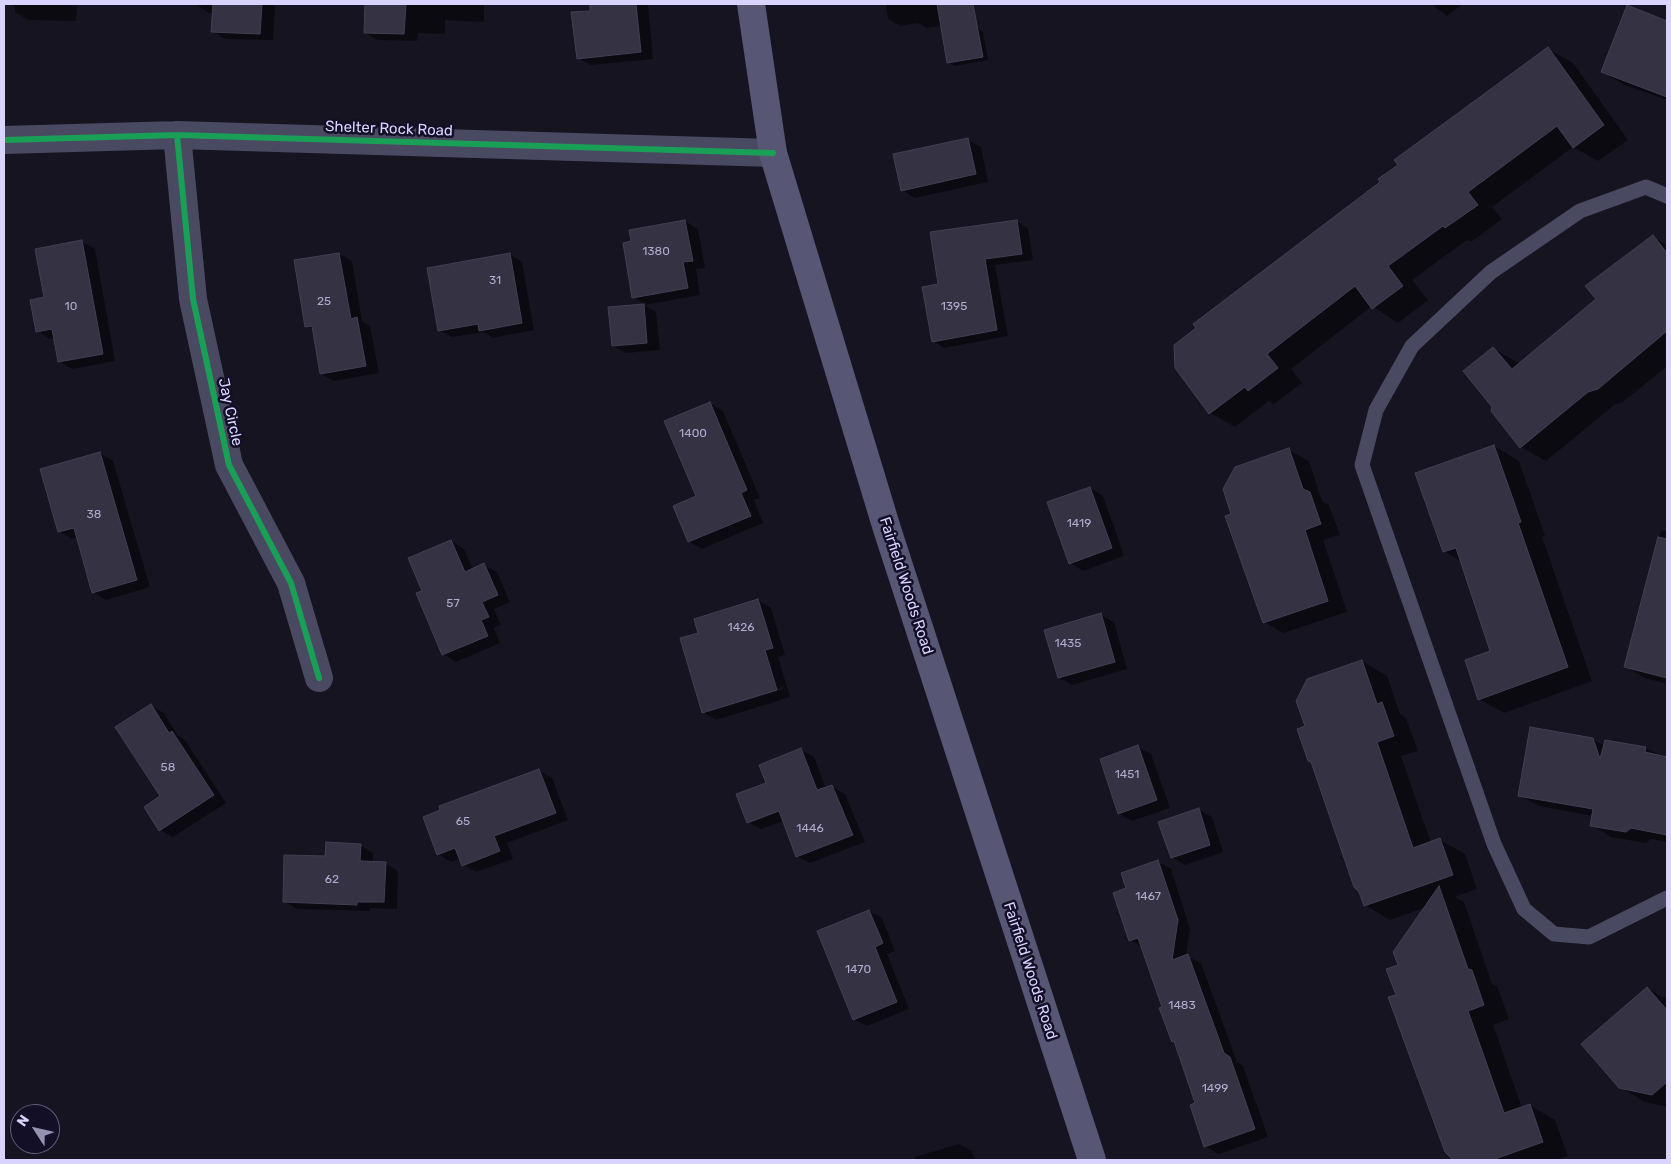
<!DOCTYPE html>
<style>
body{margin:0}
#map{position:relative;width:1671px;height:1164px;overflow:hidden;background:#161421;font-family:Rubik,sans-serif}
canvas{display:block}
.frame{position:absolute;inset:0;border:5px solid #d9d4ff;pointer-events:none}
.north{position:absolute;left:10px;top:1104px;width:50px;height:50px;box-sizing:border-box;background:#130f26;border:1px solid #625e7d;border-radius:50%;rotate:305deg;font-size:14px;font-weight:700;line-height:20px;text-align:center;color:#d9d4ff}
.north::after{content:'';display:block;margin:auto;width:18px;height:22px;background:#9591b1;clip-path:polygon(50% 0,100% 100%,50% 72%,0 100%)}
</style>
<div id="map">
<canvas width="1671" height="1164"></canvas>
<div class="frame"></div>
<div class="north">N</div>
</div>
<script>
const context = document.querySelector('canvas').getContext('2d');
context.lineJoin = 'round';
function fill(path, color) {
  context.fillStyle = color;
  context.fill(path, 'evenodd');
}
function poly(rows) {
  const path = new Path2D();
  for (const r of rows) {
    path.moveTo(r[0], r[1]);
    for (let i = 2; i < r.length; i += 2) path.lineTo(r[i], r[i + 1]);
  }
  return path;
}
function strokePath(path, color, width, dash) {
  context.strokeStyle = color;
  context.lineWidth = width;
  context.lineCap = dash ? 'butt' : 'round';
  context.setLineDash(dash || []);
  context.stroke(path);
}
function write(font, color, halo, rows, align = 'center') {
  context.font = font + ' Rubik,sans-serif';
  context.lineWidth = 5;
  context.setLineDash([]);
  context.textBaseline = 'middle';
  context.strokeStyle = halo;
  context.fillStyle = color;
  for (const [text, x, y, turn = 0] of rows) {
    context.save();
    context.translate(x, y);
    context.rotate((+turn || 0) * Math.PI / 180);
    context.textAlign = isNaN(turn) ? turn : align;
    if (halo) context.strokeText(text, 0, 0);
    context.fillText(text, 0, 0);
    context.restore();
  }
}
const shadow = poly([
 [6,4,77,4,76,21,28,20,15,12,15,6],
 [196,4,275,4,273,40,225,39,212,31,213,13,209,13],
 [366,4,484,4,484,22,445,20,445,34,418,33,417,41,378,40,365,33],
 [591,4,648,4,653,59,591,65,578,58,592,12],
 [886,4,957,4,960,23,927,28,918,23,901,26,888,19],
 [1431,4,1463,4,1447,16],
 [1627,7,1667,22,1667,100,1625,85,1602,72],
 [977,28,983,32,988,60,955,66,949,63],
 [1548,49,1573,63,1628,140,1598,161,1573,147,1492,207,1502,219,1471,242,1467,240,1412,280,1428,300,1398,323,1372,306,1291,369,1302,383,1274,404,1269,401,1235,427,1210,413,1381,182],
 [968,140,981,147,988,182,915,198,902,190],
 [685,221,698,229,705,268,696,269,700,295,644,305,656,312,660,350,626,353,613,346,609,308,646,305,633,297,630,231],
 [1016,221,1028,228,1033,260,995,265,1008,336,944,348,933,341,939,285],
 [1653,237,1667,245,1667,366,1623,402,1614,405,1546,461,1521,447,1493,348,1520,364,1597,299],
 [82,242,95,249,115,361,72,369,59,361,55,338,50,339,37,331,45,298],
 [339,254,352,261,362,321,370,326,379,373,334,381,321,374,314,330,306,326],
 [509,254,522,262,534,330,493,338,484,332,452,337,439,330],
 [710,403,723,411,760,498,754,500,763,523,702,549,689,542,675,506,698,497],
 [1494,446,1519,461,1545,536,1542,537,1592,681,1504,713,1479,699,1492,652,1462,562,1444,551],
 [1289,450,1309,461,1322,501,1329,505,1340,535,1323,540,1347,612,1283,633,1264,622,1232,515],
 [100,453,113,461,150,587,106,600,93,592,78,537,72,539,59,531],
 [1090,488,1103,496,1124,556,1083,571,1070,563],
 [1661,530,1667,531,1667,684,1645,678,1625,667],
 [451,541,464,549,473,570,484,565,497,572,510,602,494,609,501,625,494,628,500,643,456,662,443,654,424,592],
 [758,600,771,608,785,655,778,657,790,697,716,720,703,712,699,634],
 [783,687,783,689,711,711,711,709],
 [1101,615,1114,622,1127,669,1072,685,1059,678],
 [1362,661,1387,676,1400,714,1406,718,1418,751,1401,756,1431,843,1440,840,1465,854,1477,889,1455,897,1464,902,1492,984,1497,986,1509,1019,1493,1025,1522,1108,1530,1105,1555,1120,1568,1156,1555,1160,1452,1160,1397,995,1399,966,1426,907,1390,920,1365,905,1307,727],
 [151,706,164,713,178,736,185,740,226,803,173,837,160,830,162,797],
 [1592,739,1605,746,1646,748,1667,758,1667,842,1651,839,1646,843,1611,837,1592,825,1593,816,1539,806,1519,795],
 [1138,747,1151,754,1170,808,1132,821,1119,814],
 [801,750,814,757,826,789,832,786,845,794,865,842,810,863,797,856,784,821,761,829,748,822,767,784],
 [539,770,552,778,568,820,507,843,513,859,476,872,463,865,461,858,451,862,438,854],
 [1198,809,1212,817,1223,852,1185,865,1172,857],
 [360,845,373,853,373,863,385,863,398,871,397,909,370,908,370,911,297,909,284,901,326,858],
 [1158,862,1171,869,1190,929,1186,956,1201,963,1237,1062,1243,1066,1268,1137,1218,1154,1205,1146,1197,1104,1176,1043,1173,1041,1142,947,1130,940,1128,889],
 [869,911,882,918,895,951,887,954,909,1009,867,1026,854,1019],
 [1647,988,1664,998,1667,995,1667,1107,1645,1102,1620,1087],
 [959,1144,972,1151,975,1160,915,1160,915,1157]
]);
const building = poly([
 [213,4,262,4,260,34,211,32,213,4],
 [365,4,406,4,404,34,364,33,365,4],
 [590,4,636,4,641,52,577,59,571,12,590,11,590,4],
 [937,4,973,4,983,57,947,63,937,4],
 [1627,5,1667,21,1667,97,1601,72,1627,5],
 [1548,47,1604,125,1573,148,1557,126,1468,192,1478,205,1445,228,1443,226,1388,266,1403,286,1372,309,1355,286,1267,354,1278,368,1248,391,1245,387,1209,414,1175,368,1174,345,1196,328,1193,324,1380,182,1378,179,1398,165,1394,160,1548,47],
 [968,138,976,174,901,191,893,154,968,138],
 [685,220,693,261,683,262,688,288,632,298,623,243,631,241,629,230,685,220],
 [1017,220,1022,254,985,259,997,330,932,342,922,287,938,284,930,232,1017,220],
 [1653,235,1667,253,1667,331,1598,389,1588,392,1520,448,1491,411,1492,407,1463,371,1493,347,1512,369,1596,299,1585,286,1653,235],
 [82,240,103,354,58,362,52,329,36,332,30,300,44,297,35,249,82,240],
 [339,253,351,319,357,317,366,366,320,374,312,326,305,327,294,260,339,253],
 [510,253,522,323,479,331,478,324,438,331,427,268,510,253],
 [644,304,647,343,612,346,608,307,644,304],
 [710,402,747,490,741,493,751,516,688,542,673,506,696,496,664,421,710,402],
 [1494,445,1521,522,1518,523,1568,667,1478,700,1465,660,1490,651,1456,548,1443,552,1415,473,1494,445],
 [1289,448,1303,489,1310,492,1321,524,1305,530,1328,601,1263,623,1225,516,1231,514,1223,489,1235,467,1289,448],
 [100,452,137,580,92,593,74,528,58,532,40,469,100,452],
 [1090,487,1112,548,1069,564,1047,502,1090,487],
 [1658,537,1667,539,1667,678,1624,667,1658,537],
 [451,540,465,572,484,563,498,595,482,602,489,617,481,620,488,636,442,655,416,593,422,591,408,558,451,540],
 [758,599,773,648,765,650,777,690,702,713,680,638,698,633,694,619,758,599],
 [1101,613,1115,662,1058,678,1044,630,1101,613],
 [1362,660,1377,704,1382,702,1394,736,1377,742,1413,848,1440,838,1453,875,1364,906,1359,892,1354,887,1311,762,1308,761,1297,729,1305,726,1296,701,1307,679,1362,660],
 [151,704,169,733,172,731,214,795,159,831,144,807,160,796,115,727,151,704],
 [1530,727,1593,738,1600,759,1605,740,1646,747,1645,752,1667,757,1667,835,1631,828,1626,832,1590,826,1593,809,1518,796,1530,727],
 [1138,745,1157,800,1118,814,1100,759,1138,745],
 [801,748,817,790,832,785,853,835,796,857,779,811,747,823,736,794,766,783,759,765,801,748],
 [539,769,556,813,494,836,500,851,462,866,455,848,437,855,423,817,440,810,439,806,539,769],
 [1199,808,1210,845,1171,858,1158,822,1199,808],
 [326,842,361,844,360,861,386,862,384,902,357,902,357,905,283,902,284,855,325,856,326,842],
 [1158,860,1178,920,1172,960,1188,954,1224,1053,1230,1057,1255,1129,1204,1147,1190,1105,1195,1103,1174,1041,1172,1042,1159,1008,1162,1007,1138,938,1129,941,1113,893,1126,888,1121,873,1158,860],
 [1439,886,1468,969,1472,970,1484,1005,1468,1011,1504,1113,1530,1104,1543,1142,1492,1160,1453,1160,1445,1152,1388,997,1396,995,1386,969,1398,965,1393,952,1439,886],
 [869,910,883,943,875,947,897,1002,853,1020,817,931,869,910],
 [1647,987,1667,1010,1667,1082,1652,1095,1619,1088,1581,1044,1647,987]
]);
const service = poly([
 [1667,196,1646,187,1580,211,1491,272,1412,346,1376,410,1362,465,1494,844,1524,909,1554,934,1589,937,1667,898]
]);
const minor = poly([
 [177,135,193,299,229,465,291,583,319,678],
 [4,140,177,135,773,153]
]);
const secondary = poly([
 [751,4,773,153,887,529,1092,1160]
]);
const cycleway = poly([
 [177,135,193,299,229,465,291,583,319,678],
 [4,140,177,135,773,153]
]);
const numberNames = [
 ["1380",656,252],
 ["31",495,281],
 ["25",324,302],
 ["10",71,307],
 ["1395",954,307],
 ["1400",693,434],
 ["38",94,515],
 ["1419",1079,524],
 ["57",453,604],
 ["1426",741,628],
 ["1435",1068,644],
 ["58",168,768],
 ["1451",1127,775],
 ["65",463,822],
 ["1446",810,829],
 ["62",332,880],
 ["1467",1148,897],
 ["1470",858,970],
 ["1483",1182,1006],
 ["1499",1215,1089]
];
const streetNames = [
 ["Shelter Rock Road",389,129,2],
 ["Jay Circle",230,412,78],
 ["Fairfield Woods Road",906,586,72],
 ["Fairfield Woods Road",1030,971,72]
];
fill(shadow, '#0007');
fill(building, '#343243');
strokePath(building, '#433f54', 1);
strokePath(service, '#4a4962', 15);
strokePath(minor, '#4a4962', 28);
strokePath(secondary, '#575674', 28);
strokePath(cycleway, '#1a9f57', 6);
write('12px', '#b0acd0', null, numberNames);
write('15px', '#d9d4ff', '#130f26', streetNames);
</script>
